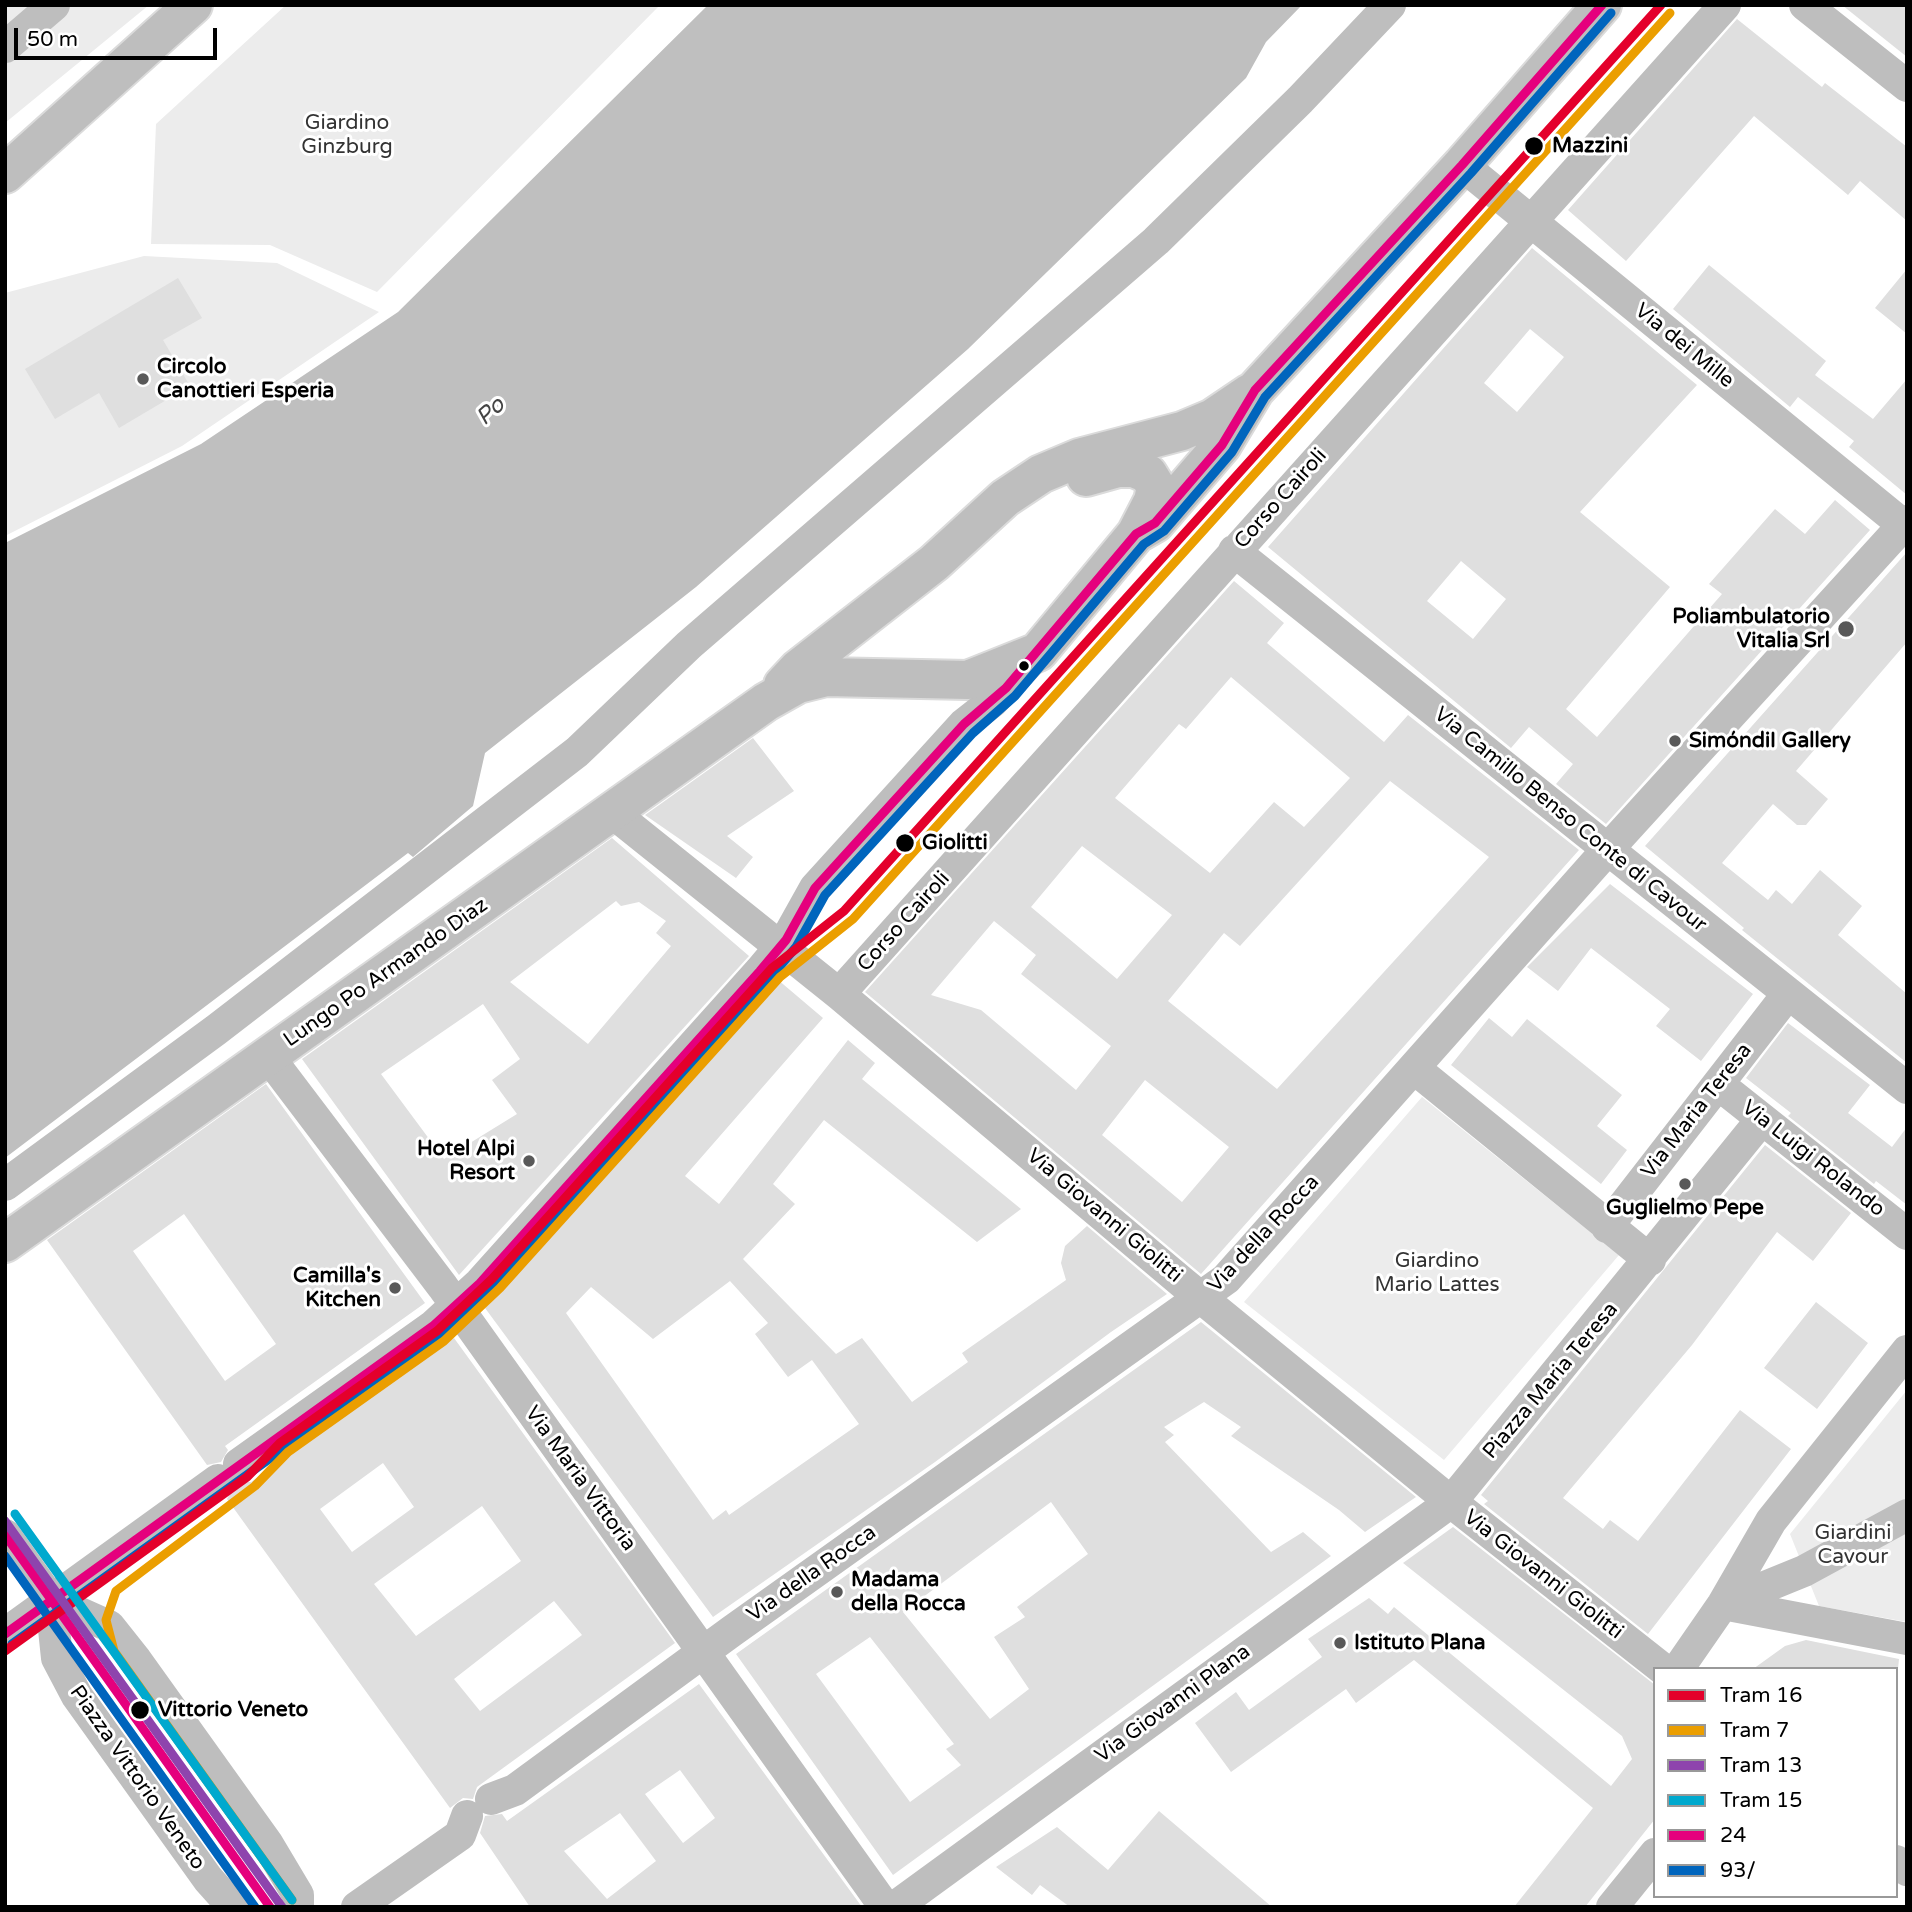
<!DOCTYPE html>
<meta charset="utf-8">
<style>
body{margin:0}
#map{position:relative;width:1912px;height:1912px;overflow:hidden;background:#fff;font-family:"Varela Round",sans-serif}
canvas{display:block}
.frame{position:absolute;inset:0;border:7px solid #000;pointer-events:none}
.legend{position:absolute;left:1653px;top:1667px;width:245px;height:231px;box-sizing:border-box;background:#fff;border:2px solid #999;margin:0;padding:9px 12px;list-style:none;font-size:21px;color:#000}
.legend li{display:flex;align-items:center;gap:14px;height:35px}
.legend b{width:35px;border:2px solid #999}
.scale{position:absolute;left:14px;top:28px;width:203px;height:32px;box-sizing:border-box;border:4px solid #000;border-top:0;padding-left:9px;font-size:21px;line-height:24px;white-space:nowrap;color:#000;-webkit-text-stroke:5px #fff;paint-order:stroke}
</style>
<div id="map">
<canvas width="1912" height="1912"></canvas>
<div class="frame"></div>
<ul class="legend">
<li><b style="height:9px;background:#e4002b"></b>Tram 16</li>
<li><b style="height:9px;background:#eb9e00"></b>Tram 7</li>
<li><b style="height:9px;background:#8e44ad"></b>Tram 13</li>
<li><b style="height:9px;background:#00a9ce"></b>Tram 15</li>
<li><b style="height:9px;background:#e5007d"></b>24</li>
<li><b style="height:9px;background:#0065bd"></b>93/</li>
</ul>
<div class="scale">50 m</div>
</div>
<script>
const context = document.querySelector('canvas').getContext('2d');
context.lineJoin = 'round';
function fill(path, color) {
  context.fillStyle = color;
  context.fill(path, 'evenodd');
}
function poly(rows) {
  const path = new Path2D();
  for (const r of rows) {
    path.moveTo(r[0], r[1]);
    for (let i = 2; i < r.length; i += 2) path.lineTo(r[i], r[i + 1]);
  }
  return path;
}
function strokePath(path, color, width, dash) {
  context.strokeStyle = color;
  context.lineWidth = width;
  context.lineCap = dash ? 'butt' : 'round';
  context.setLineDash(dash || []);
  context.stroke(path);
}
function write(font, color, halo, rows, align = 'center') {
  context.font = font + ' "Varela Round",sans-serif';
  context.lineWidth = 6;
  context.setLineDash([]);
  context.textBaseline = 'middle';
  context.strokeStyle = halo;
  context.fillStyle = color;
  for (const [text, x, y, turn = 0] of rows) {
    context.save();
    context.translate(x, y);
    context.rotate((+turn || 0) * Math.PI / 180);
    context.textAlign = isNaN(turn) ? turn : align;
    if (halo) context.strokeText(text, 0, 0);
    context.fillText(text, 0, 0);
    context.restore();
  }
}
const green = poly([
 [5,5,149,5,5,123],
 [286,5,660,5,377,292,270,245,151,244,156,124],
 [144,256,277,263,379,312,182,446,5,536,5,293],
 [1422,1097,1619,1255,1444,1460,1244,1302],
 [1907,1390,1907,1622,1819,1606,1790,1534]
]);
const water = poly([
 [708,5,1302,5,1266,42,1246,78,968,349,696,587,485,753,473,806,413,857,408,853,5,1158,5,543,201,444,398,312]
]);
const building = poly([
 [1842,5,1907,5,1907,57],
 [1737,19,1822,87,1825,83,1907,147,1907,221,1860,181,1848,195,1754,116,1626,261,1568,210],
 [1532,248,1697,385,1580,512,1670,587,1566,709,1597,737,1722,594,1709,584,1775,509,1805,534,1835,500,1870,530,1606,824,1556,784,1573,764,1529,727,1511,748,1268,547],
 [1530,329,1564,357,1517,412,1484,383],
 [1461,561,1506,599,1473,639,1427,601],
 [1709,265,1826,361,1815,375,1873,419,1907,379,1907,495,1849,447,1854,441,1798,397,1790,407,1673,309],
 [1907,269,1907,334,1875,308],
 [178,278,202,318,163,340,190,386,119,428,99,393,55,419,25,369],
 [1907,552,1907,642,1796,771,1828,799,1806,825,1797,825,1773,804,1722,863,1768,900,1776,890,1792,904,1820,870,1862,906,1838,935,1907,994,1907,1063,1742,930,1744,928,1645,846],
 [1234,581,1284,623,1267,643,1384,742,1408,715,1579,850,1201,1274,865,992],
 [1231,677,1350,778,1304,827,1274,802,1210,873,1115,798,1179,724,1186,729],
 [1390,781,1489,857,1277,1089,1168,1001,1224,933,1240,946],
 [1082,846,1172,915,1117,979,1031,907],
 [994,921,1036,955,1021,974,1111,1046,1076,1090,981,1010,931,995],
 [1145,1080,1229,1147,1182,1202,1102,1135],
 [753,738,794,791,727,836,753,857,736,878,645,815],
 [612,838,749,956,459,1275,302,1059],
 [616,901,621,906,639,902,666,921,656,933,671,946,588,1044,510,982],
 [483,1004,520,1059,492,1080,517,1114,444,1159,381,1074],
 [1610,884,1753,994,1701,1061,1656,1026,1670,1009,1591,948,1558,991,1527,967],
 [777,979,823,1018,685,1176,719,1204,848,1040,875,1063,862,1079,1021,1209,977,1242,824,1120,773,1184,795,1204,743,1259,836,1354,862,1338,912,1402,968,1362,962,1353,1066,1280,1061,1263,1065,1246,1087,1226,1167,1294,1111,1332,935,1462,713,1617,485,1308],
 [730,1281,768,1323,755,1334,788,1377,812,1360,859,1424,729,1515,726,1510,713,1520,566,1313,591,1287,653,1339],
 [1489,1018,1512,1037,1527,1019,1622,1095,1597,1126,1627,1150,1601,1184,1451,1065],
 [1788,1023,1870,1085,1848,1113,1892,1147,1907,1127,1907,1205,1876,1181,1874,1184,1788,1116,1791,1113,1746,1078],
 [266,1084,425,1303,225,1446,228,1450,221,1462,207,1465,47,1240],
 [184,1214,276,1344,225,1381,133,1251],
 [1765,1145,1851,1213,1813,1261,1777,1232,1692,1345,1563,1498,1603,1529,1610,1520,1638,1541,1740,1410,1791,1449,1648,1634,1484,1504,1488,1501,1481,1495],
 [1816,1302,1868,1343,1817,1409,1764,1368],
 [1201,1322,1416,1497,1365,1532,1339,1510,1231,1436,1241,1427,1204,1402,1164,1427,1174,1435,1165,1442,1271,1552,1303,1532,1331,1556,893,1875,736,1654],
 [1051,1502,1088,1554,1017,1607,1025,1617,994,1637,1029,1689,990,1719,903,1612],
 [870,1637,954,1744,946,1749,961,1765,910,1802,816,1674],
 [454,1338,675,1643,477,1787,473,1799,463,1798,450,1808,227,1499,236,1482,251,1482],
 [383,1463,414,1507,352,1552,320,1509],
 [482,1506,521,1561,416,1636,374,1584],
 [554,1601,582,1635,480,1711,454,1679],
 [1453,1527,1655,1685,1655,1819,1585,1907,1514,1907,1593,1808,1414,1660,1356,1703,1346,1689,1231,1772,1195,1723,1236,1692,1249,1710,1322,1657,1308,1639,1369,1598,1388,1614,1394,1607,1611,1786,1632,1759,1622,1736,1403,1563],
 [1806,1640,1899,1659,1898,1669,1753,1669,1785,1646],
 [699,1684,862,1907,530,1907,480,1833,485,1816,502,1814,507,1821],
 [680,1770,715,1818,683,1843,645,1794],
 [620,1813,656,1861,607,1899,564,1851],
 [1159,1811,1272,1907,1070,1907,1040,1885,1032,1895,996,1867,1057,1827,1108,1870]
]);
const minor = poly([
 [1805,5,1907,86],
 [5,47,54,5],
 [1462,165,1907,528],
 [1234,551,1907,1088],
 [613,813,839,994,1183,1283,1451,1502,1663,1669],
 [839,994,1725,5],
 [268,1056,443,1287,885,1907],
 [1415,1069,1650,1260],
 [1718,1084,1907,1234],
 [5,1185,216,1030,577,752,689,645,1156,241,1300,100,1390,5],
 [1607,1227,1787,995],
 [239,1464,433,1326,480,1283,760,971,786,940,815,888,964,724,992,702,1038,653],
 [5,1535,51,1600,109,1626,136,1660,267,1843,298,1895,298,1907],
 [51,1600,57,1658,77,1696,208,1879,233,1907],
 [1723,1604,1804,1571,1907,1515],
 [1723,1604,1907,1639],
 [5,1634,218,1480],
 [1678,1669,1723,1604,1771,1521,1907,1351],
 [491,1799,515,1790,732,1631,1226,1279,1608,849,1907,521],
 [1896,1861,1907,1870],
 [357,1907,460,1835,467,1816],
 [895,1907,1451,1502,1762,1119],
 [1612,1907,1655,1854]
]);
const major = poly([
 [5,174,193,5],
 [1086,477,1118,468,1134,468,1148,474,1156,487,1153,501,1137,532],
 [783,685,798,669,934,563,1005,498,1041,474,1079,458,1182,431,1213,418,1250,393],
 [5,1243,766,702,798,684,826,677,968,680,1038,652,1136,534,1155,523,1222,445,1255,390,1462,165,1602,5]
]);
const bus1 = poly([
 [5,1535,270,1907],
 [5,1634,433,1326,480,1283,760,971,786,940,815,888,964,724,1006,688,1136,534,1155,523,1222,445,1255,390,1462,165,1602,5]
]);
const bus2 = poly([
 [5,1556,255,1907],
 [12,1644,440,1336,489,1291,769,979,796,947,825,895,973,733,1015,696,1144,544,1164,531,1232,452,1265,397,1471,173,1611,13]
]);
const tram1 = poly([
 [5,1651,247,1477,280,1443,437,1331,492,1279,772,968,844,911,1661,5]
]);
const tram2 = poly([
 [292,1900,114,1651,106,1620,116,1591,255,1486,288,1452,444,1341,500,1288,780,977,853,919,1670,13]
]);
const tram3 = poly([
 [5,1521,282,1907]
]);
const tram4 = poly([
 [15,1514,292,1900]
]);
const markers = [
 [1534,146,10,"#000"],
 [143,379,7,"#595959"],
 [1846,629,9,"#595959"],
 [1024,666,6,"#000"],
 [1675,741,7,"#595959"],
 [905,843,10,"#000"],
 [529,1161,7,"#595959"],
 [1685,1184,7,"#595959"],
 [395,1288,7,"#595959"],
 [837,1592,7,"#595959"],
 [1340,1643,7,"#595959"],
 [140,1710,10,"#000"]
];
const parkNames = [
 ["Giardino",347,123],
 ["Ginzburg",347,147],
 ["Giardino",1437,1261],
 ["Mario Lattes",1437,1285],
 ["Giardini",1853,1533],
 ["Cavour",1853,1557]
];
const stopNames = [
 ["Mazzini",1552,146],
 ["Giolitti",922,843],
 ["Vittorio Veneto",158,1710]
];
const streetNames = [
 ["Via dei Mille",1684,346,39],
 ["Corso Cairoli",1281,499,-48],
 ["Via Camillo Benso Conte di Cavour",1570,820,39],
 ["Corso Cairoli",904,922,-48],
 ["Lungo Po Armando Diaz",386,973,-35],
 ["Via Maria Teresa",1697,1111,-52],
 ["Via Luigi Rolando",1813,1159,38],
 ["Via Giovanni Giolitti",1104,1216,40],
 ["Via della Rocca",1264,1234,-47],
 ["Piazza Maria Teresa",1551,1381,-50],
 ["Via Maria Vittoria",580,1479,54],
 ["Via della Rocca",812,1574,-35],
 ["Via Giovanni Giolitti",1543,1575,38],
 ["Via Giovanni Plana",1173,1704,-36],
 ["Piazza Vittorio Veneto",137,1778,55]
];
const poiNames = [
 ["Circolo",157,367],
 ["Canottieri Esperia",157,391],
 ["Poliambulatorio",1830,617,"right"],
 ["Vitalia Srl",1830,641,"right"],
 ["SimóndiI Gallery",1689,741],
 ["Hotel Alpi",515,1149,"right"],
 ["Resort",515,1173,"right"],
 ["Guglielmo Pepe",1685,1208,"center"],
 ["Camilla's",381,1276,"right"],
 ["Kitchen",381,1300,"right"],
 ["Madama",851,1580],
 ["della Rocca",851,1604],
 ["Istituto Plana",1354,1643]
];
const waterNames = [
 ["Po",491,412,-43]
];
fill(green, '#ececec');
fill(water, '#bfbfbf');
fill(building, '#dfdfdf');
strokePath(major, '#dbdbdb', 42);
strokePath(minor, '#bebebe', 32);
strokePath(major, '#bebebe', 38);
strokePath(bus1, '#e5007d', 9);
strokePath(bus2, '#0065bd', 9);
strokePath(tram1, '#e4002b', 9);
strokePath(tram2, '#eb9e00', 9);
strokePath(tram3, '#8e44ad', 9);
strokePath(tram4, '#00a9ce', 9);
for (const [x, y, r, color] of markers) {
  const dot = new Path2D();
  dot.arc(x, y, r, 0, 2 * Math.PI);
  context.fillStyle = color;
  context.fill(dot);
  strokePath(dot, '#fff', 2.5);
}
write('21px', '#333', '#fff', parkNames);
write('bold 21px', '#000', '#fff', stopNames, 'left');
write('21px', '#000', '#fff', streetNames);
write('bold 21px', '#000', '#fff', poiNames, 'left');
write('italic 23px', '#444', '#fff', waterNames);
</script>
